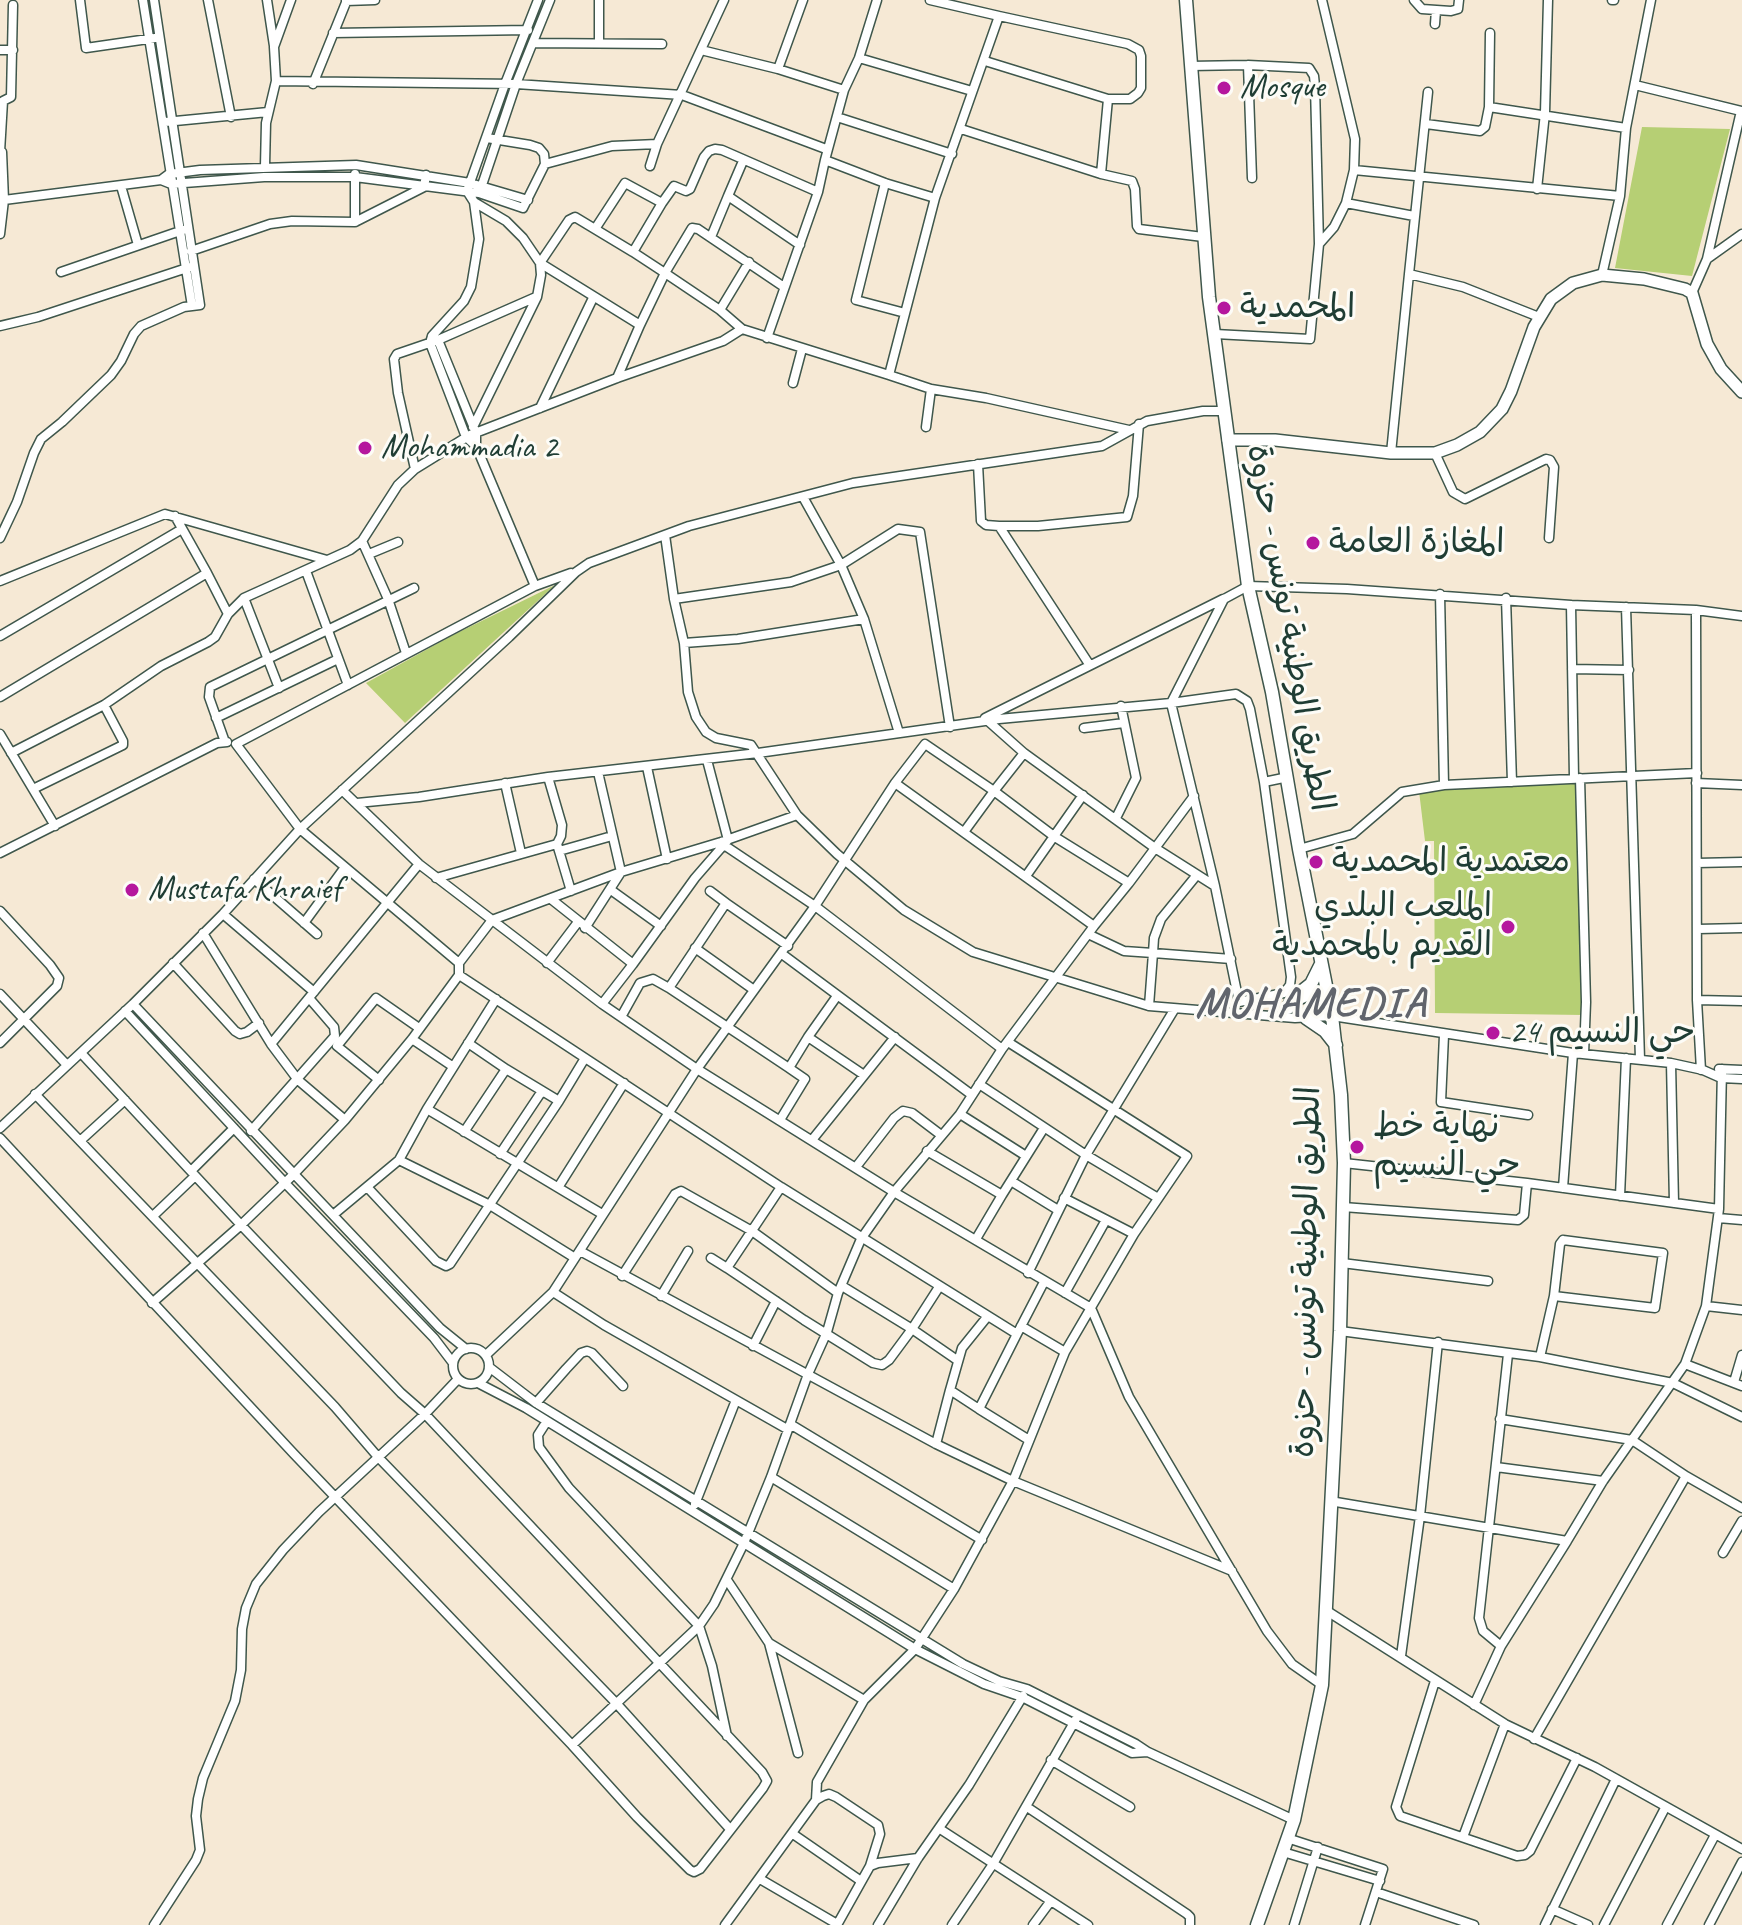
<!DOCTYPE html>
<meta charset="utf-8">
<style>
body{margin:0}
canvas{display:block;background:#f6e9d5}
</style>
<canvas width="1742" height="1925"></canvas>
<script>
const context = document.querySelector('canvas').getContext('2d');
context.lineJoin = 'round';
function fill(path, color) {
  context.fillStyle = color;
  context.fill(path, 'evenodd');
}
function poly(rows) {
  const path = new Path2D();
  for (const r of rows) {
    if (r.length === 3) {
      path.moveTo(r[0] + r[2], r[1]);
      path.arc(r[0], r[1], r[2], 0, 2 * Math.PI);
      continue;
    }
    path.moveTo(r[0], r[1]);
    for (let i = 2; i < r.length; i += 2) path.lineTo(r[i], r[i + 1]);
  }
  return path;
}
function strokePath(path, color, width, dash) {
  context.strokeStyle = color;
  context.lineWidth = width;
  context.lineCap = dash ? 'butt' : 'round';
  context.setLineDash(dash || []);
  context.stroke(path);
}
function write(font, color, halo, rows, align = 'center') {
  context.font = font + ' Caveat,"Playpen Sans Arabic",sans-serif';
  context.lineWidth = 6;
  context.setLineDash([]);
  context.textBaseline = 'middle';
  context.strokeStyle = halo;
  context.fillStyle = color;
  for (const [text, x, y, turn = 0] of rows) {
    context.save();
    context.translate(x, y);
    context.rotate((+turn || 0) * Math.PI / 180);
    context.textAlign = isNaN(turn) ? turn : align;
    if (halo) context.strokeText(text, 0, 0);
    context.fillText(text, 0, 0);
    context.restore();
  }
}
const green = poly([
 [1642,127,1730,129,1692,276,1615,268],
 [555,585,405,723,366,683,453,635],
 [1578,778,1584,1015,1435,1013,1434,841,1425,841,1419,791]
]);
const street = poly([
 [80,0,86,48,155,38],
 [143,0,192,306],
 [208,0,231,117],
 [267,0,274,46],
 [291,0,274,47,276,81,516,84,682,95,826,149],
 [930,0,999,16],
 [1414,0,1422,9,1451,11,1458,9,1459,0],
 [1612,0,1614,0],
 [346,1,375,0],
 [1435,24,1436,10],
 [333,33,528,30],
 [599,41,599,0],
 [533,43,662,44],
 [0,50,13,50],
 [701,50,778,69,844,90,825,160,885,183,935,198,889,375,931,389,986,398,1129,430],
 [859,58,972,91],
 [985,61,1108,99],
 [1248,65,1252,178],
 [1190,66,1248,65,1309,68,1314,76,1315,86,1319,244],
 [778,69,803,0],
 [313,84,347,0],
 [1635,85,1741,111,1707,259],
 [844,90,859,58,877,0],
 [1428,92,1409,274,1463,287,1539,317],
 [1489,107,1490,33],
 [837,117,952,154],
 [165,122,268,112],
 [1426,124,1480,131,1485,127,1489,107,1626,128],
 [961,129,1101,174],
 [0,152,3,101,11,97,13,5],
 [743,161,728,196,800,245],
 [545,164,612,146,657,144],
 [265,166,266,123,276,81],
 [650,166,657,144,724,0],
 [1354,170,1620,196],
 [161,180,169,174,200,170,356,165,470,183,528,200],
 [885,183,856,300,905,313],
 [121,186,138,245],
 [1537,189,1545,113,1548,0],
 [480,191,516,84,550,0],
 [935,198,999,16,1128,44,1139,50,1141,56,1141,88,1138,93,1130,99,1108,99,1101,174,1132,181,1135,189,1137,226,1139,229,1203,237],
 [1,200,4,200,2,152],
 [662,203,674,186,686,191,690,189,704,157,709,151,715,149,722,150,818,192],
 [1346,203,1414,216],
 [355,222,355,174],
 [595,229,625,183,662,203,633,252],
 [0,234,4,200,161,180,171,184,264,177,355,177,479,193,523,208,545,164,544,154,539,148,530,145,487,138],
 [711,237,728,196],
 [191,251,270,224,292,221,355,222,424,187,426,175],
 [61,272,183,230],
 [1602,275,1620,196,1626,128,1651,0],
 [1692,293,1707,259,1742,234],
 [720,310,749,262],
 [0,326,38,317,190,267],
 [742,329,720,310,665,273,633,252,575,217,569,220,540,263,640,325,665,273,692,228,698,229,784,287],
 [1215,334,1310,339,1319,244,1334,227,1346,203,1354,170,1355,139,1322,0],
 [432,336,438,340,476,433,476,446,535,586],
 [767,338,818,192,825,160],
 [617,378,640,325],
 [793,383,802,349],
 [540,408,593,298],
 [473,427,537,297,541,275,540,263,523,238,506,221,474,202],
 [926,427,931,389],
 [476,446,466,437,430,343,432,336,464,301,471,287,479,239,474,202,467,191,505,84,538,0],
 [1391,453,1409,274],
 [1435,453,1453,492,1465,499,1546,459,1550,460,1554,467,1549,538],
 [978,464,981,521,986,525,999,526,1089,664],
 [415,469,398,393,394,359,397,354,438,340,536,297],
 [803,497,841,565,898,529,920,532,950,727],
 [999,526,1038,526,1127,517,1133,496,1139,424],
 [665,535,674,599,684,643,738,639,864,619,899,733],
 [0,538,17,502,34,453,41,439,62,422,111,375,121,361,134,334,141,326,184,307,200,305,154,0],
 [362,541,388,599,406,653],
 [369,554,398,542],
 [306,571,348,685],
 [207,573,228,614],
 [0,581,165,514,327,560],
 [1440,594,1444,785,1697,773],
 [244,598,279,688],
 [1506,598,1512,782],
 [674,599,791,582,841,565,864,619],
 [1626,607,1640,1059],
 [1696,610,1697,1000,1701,1070],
 [0,636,182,529],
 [684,643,688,692,696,717,706,732,716,738,751,745,797,815],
 [1572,669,1629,670],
 [0,697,207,573,175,516],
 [216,718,338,659],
 [985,718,1223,599],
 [988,721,1024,753],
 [1084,728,1124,723],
 [0,734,55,826],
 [225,742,209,697,210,687,414,588],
 [11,753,104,705,161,666,208,642,215,637,228,614,244,598,350,550,362,541,398,485,415,469,470,435,617,378,723,341,742,329,889,375],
 [647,767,667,859],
 [548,777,562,825,561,836,557,844,571,891],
 [1574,778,1571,605,1696,610,1742,616],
 [1580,778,1586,1002,1584,1054],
 [1264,782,1288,777],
 [505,783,521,853],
 [895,783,925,744,994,791,964,832],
 [1696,783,1742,785],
 [33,789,123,745,123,741,104,705],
 [342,790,419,864,602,1004,697,1069,894,1192,1091,1308,1129,1397,1267,1631,1292,1664,1322,1685],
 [357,803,419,797,548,777,758,753,999,719,1171,703,1224,599,1248,586,1347,589,1571,605],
 [1116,818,1136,778,1121,706],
 [1299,849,1353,834,1402,792,1444,785],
 [559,851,612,836],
 [0,853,217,743,227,742],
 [1697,863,1742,862],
 [1026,876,1083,795],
 [1196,876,1161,919,1154,938,1153,953,1231,959],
 [436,878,557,844],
 [254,879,317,934],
 [1129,883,1194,796],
 [611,890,661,926],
 [551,899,633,964,695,878,728,840,707,760],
 [726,903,788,946],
 [0,911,50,965,59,978,57,986,0,1043],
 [223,914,314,992],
 [304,923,345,867],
 [585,928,621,872,598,772],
 [1698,929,1742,928],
 [203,933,271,1044,419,864],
 [1088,934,1124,951,1153,953,1149,1006],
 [695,948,754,990],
 [782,954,972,1095],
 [173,963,235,1031,240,1034,247,1032,259,1023],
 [459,963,300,829,236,744,535,586,571,573],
 [547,963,578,922],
 [459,975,781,1187,1017,1334,1044,1282],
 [669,988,789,1068],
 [0,994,67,1065],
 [1697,1000,1742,1001],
 [1296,1002,1326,988],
 [133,1004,440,1328,466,1349],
 [602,1004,633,964],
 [125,1011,285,1183,434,1338,453,1363],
 [621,1017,640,983,653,979,669,988,726,903,710,891],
 [1444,1035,1441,1102,1528,1115],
 [808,1037,837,996],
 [412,1039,452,1066],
 [468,1043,506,1069],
 [271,1044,298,1080,345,1120],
 [1002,1049,815,906,895,783,1094,926,1129,883,1055,837,994,791,1024,753,1155,848,1215,886,1239,1002,1284,993,1290,985,1291,977,1264,782,1250,709,1247,701,1236,694,1171,703,1215,886],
 [1671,1063,1674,1203],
 [1719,1069,1742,1070],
 [379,1080,337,1046,376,998,419,1028],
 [979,1084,1086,1155,1158,1198],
 [35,1094,335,1407,378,1457,616,1703,730,1829],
 [427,1109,496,999],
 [960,1114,1026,1156],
 [780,1120,805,1079,789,1068,808,1037,864,1075],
 [0,1128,133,1004,223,914,300,829,509,637,576,572,589,563,689,526,853,483,1102,446,1147,421,1203,411,1224,411],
 [251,1131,335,1036,334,1027,309,998],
 [464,1132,506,1069,559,1101],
 [0,1138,294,1454,572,1745,637,1817,690,1870,694,1872,700,1869,763,1788,767,1781,762,1772,425,1414,401,1393,241,1225,81,1053],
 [812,1140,895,1037],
 [80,1141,125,1100],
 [927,1151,1002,1195,1044,1128],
 [500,1154,542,1091],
 [399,1160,490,1205,575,1258],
 [1344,1163,1527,1183,1719,1209],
 [856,1167,894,1118,903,1111,912,1113,941,1135],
 [191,1171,234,1128],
 [1011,1181,1058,1210],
 [559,1186,624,1083],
 [368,1188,436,1261,446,1266,450,1264,559,1101,585,1058],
 [1563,1188,1573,1053],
 [1620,1196,1626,1058],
 [1064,1198,1134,1234],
 [1343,1207,1518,1220,1524,1215,1527,1183],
 [333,1215,399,1160,427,1109,602,1214],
 [153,1216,195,1176],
 [1718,1218,1742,1220],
 [976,1239,1002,1195],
 [1563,1240,1663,1253,1655,1308,1554,1296,1560,1244,1563,1240],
 [580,1251,936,1444,1013,1481,1232,1571],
 [711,1258,727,1268,781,1187],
 [1342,1263,1488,1281],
 [727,1268,804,1320,873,1363,882,1365,889,1360,912,1329,939,1287],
 [1028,1273,1086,1155,1174,1010],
 [622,1276,675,1194,681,1191,752,1231,838,1293],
 [842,1286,912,1329,957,1360],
 [553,1292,604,1325,787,1429],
 [1065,1293,1106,1220],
 [661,1296,688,1251],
 [152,1303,241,1225,293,1175,345,1120,412,1039,459,975,459,963,492,920,621,872,721,842,797,815,837,854,904,910,973,952,1149,1006,1295,1018,1332,1016,1573,1053,1671,1063,1703,1070,1721,1078,1742,1079],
 [1706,1306,1742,1310],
 [1021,1326,1065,1352],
 [1340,1331,1540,1357,1673,1383,1742,1417],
 [753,1346,776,1301],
 [471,1366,18],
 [486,1355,553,1292,697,1069,815,906,724,845],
 [1540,1357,1554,1296],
 [1685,1364,1706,1306,1719,1209,1722,1069],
 [489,1367,536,1403,963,1664,999,1681,1027,1689,1136,1744,1148,1752,1294,1820],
 [1734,1382,1742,1355],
 [478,1383,526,1408,915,1649,984,1684,1022,1697,1132,1753,1148,1752],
 [950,1390,962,1348,987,1317],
 [536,1403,566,1369,581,1353,587,1351,592,1353,623,1386],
 [979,1409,1029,1440],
 [1500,1419,1632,1440,1686,1476,1742,1508],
 [547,1421,538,1435,539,1447,569,1488,699,1626,712,1666,727,1736],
 [790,1424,982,1540],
 [936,1444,950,1390,979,1409,1017,1334],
 [1496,1467,1603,1481],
 [771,1477,954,1589],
 [1330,1501,1567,1541,1603,1481,1685,1364,1742,1386],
 [695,1504,736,1400],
 [1723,1553,1742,1521],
 [727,1580,769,1643,798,1753],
 [1327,1611,1505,1724,1595,1767,1742,1849],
 [769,1643,864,1700],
 [1501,1646,1483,1631,1479,1618,1508,1354],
 [1401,1656,1420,1516,1438,1342],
 [1435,1681,1396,1807,1400,1816,1517,1856,1525,1855,1530,1851,1577,1758],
 [1474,1705,1501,1646,1567,1541],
 [1534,1739,1686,1476],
 [572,1745,699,1626,714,1604,744,1543,771,1477,808,1374,827,1332,838,1293,861,1239,894,1192,960,1114,1002,1049,1094,926],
 [1051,1760,1130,1807],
 [816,1800,817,1782,864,1700,915,1649,954,1589,1013,1481,1065,1352,1134,1234,1187,1156,1008,1042],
 [1027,1807,1187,1914,1190,1917,1190,1925],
 [940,1829,1088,1925],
 [793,1834,861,1881],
 [1463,1837,1505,1724],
 [1287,1838,1383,1869,1365,1925],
 [1283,1852,1380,1881],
 [760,1879,837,1924],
 [1376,1892,1474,1925],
 [1552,1909,1588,1925],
 [154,1925,196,1860,200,1850,196,1816,198,1799,203,1778,235,1701,241,1670,242,1629,246,1608,256,1584,283,1550,319,1512,425,1414,458,1379],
 [725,1925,816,1800,823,1796,829,1794,836,1797,878,1825,880,1834,870,1866],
 [837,1925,870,1866,878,1863,918,1858],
 [878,1925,918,1858,969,1785,1023,1696],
 [952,1925,993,1864,1076,1719],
 [1033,1925,1050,1902],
 [1294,1925,1318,1847],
 [1545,1925,1616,1779],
 [1604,1925,1665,1808],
 [1667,1925,1715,1835],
 [1709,1925,1742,1862]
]);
const secondary = poly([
 [1228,440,1275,440,1391,453,1435,453,1457,445,1480,432,1502,409,1511,391,1534,327,1551,299,1573,283,1602,275,1644,279,1685,289,1692,293,1707,344,1721,369,1742,392]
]);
const primary = poly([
 [1186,0,1209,297,1248,586,1272,692,1299,849,1332,1016,1341,1095,1344,1163,1340,1331,1322,1685,1294,1820,1257,1925],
 [1288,1008,1292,999,1311,984,1321,964],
 [1306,1018,1325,1031,1336,1045]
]);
const markers = [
 [1224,88,8,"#b5179e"],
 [1224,308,8,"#b5179e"],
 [365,448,8,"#b5179e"],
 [1313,543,8,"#b5179e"],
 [1316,862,8,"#b5179e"],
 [132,890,8,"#b5179e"],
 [1508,927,8,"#b5179e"],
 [1493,1033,8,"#b5179e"],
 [1357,1147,8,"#b5179e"]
];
const poiNames = [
 ["Mosque",1240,88],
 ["المحمدية",1240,308],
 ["Mohammadia 2",381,448],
 ["المغازة العامة",1329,543],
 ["معتمدية المحمدية",1332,862],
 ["Mustafa Khraief",148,890],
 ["الملعب البلدي",1492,907,"right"],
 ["القديم بالمحمدية",1492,946,"right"],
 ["حي النسيم 24",1509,1033],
 ["نهاية خط",1373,1127],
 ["حي النسيم",1373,1166]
];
const streetNames = [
 ["الطريق الوطنية تونس - حزوة",1289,628,80],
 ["الطريق الوطنية تونس - حزوة",1307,1272,-89]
];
const districtNames = [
 ["MOHAMEDIA",1311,1005]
];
fill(green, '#b6cf74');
strokePath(street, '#3f574c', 11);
strokePath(secondary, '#3f574c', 14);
strokePath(primary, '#3f574c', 15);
strokePath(street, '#fff', 8);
strokePath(secondary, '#fff', 11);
strokePath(primary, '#fff', 12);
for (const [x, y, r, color] of markers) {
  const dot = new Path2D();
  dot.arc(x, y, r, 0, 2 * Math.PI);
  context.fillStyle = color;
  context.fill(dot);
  strokePath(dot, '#fdfcf7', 3);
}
write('34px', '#1f3d34', '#fdfcf7', poiNames, 'left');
write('34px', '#1f3d34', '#fdfcf7', streetNames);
context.letterSpacing = '2px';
write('bold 42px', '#61656d', '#fdfcf7', districtNames);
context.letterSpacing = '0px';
</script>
